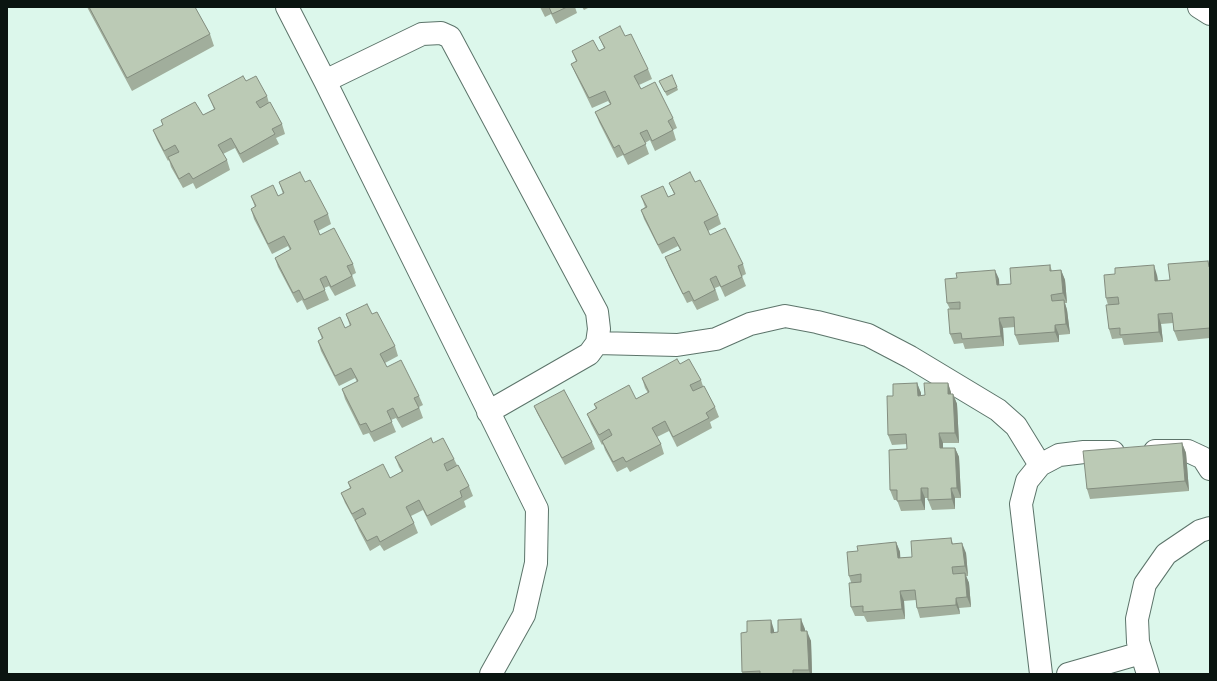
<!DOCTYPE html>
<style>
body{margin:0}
#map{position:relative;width:1217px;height:681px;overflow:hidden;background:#dcf7eb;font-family:Poppins,sans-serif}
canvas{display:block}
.frame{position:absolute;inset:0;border:8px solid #0a1410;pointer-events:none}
</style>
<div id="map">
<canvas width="1217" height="681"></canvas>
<div class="frame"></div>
</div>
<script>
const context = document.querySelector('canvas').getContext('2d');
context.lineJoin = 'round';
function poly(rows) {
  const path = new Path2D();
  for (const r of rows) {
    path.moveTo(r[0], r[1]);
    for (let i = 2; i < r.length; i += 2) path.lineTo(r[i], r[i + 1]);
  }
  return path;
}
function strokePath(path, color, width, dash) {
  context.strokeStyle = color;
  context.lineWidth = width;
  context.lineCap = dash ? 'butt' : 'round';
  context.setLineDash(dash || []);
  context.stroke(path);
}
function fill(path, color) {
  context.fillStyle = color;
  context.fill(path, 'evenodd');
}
const minor = poly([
 [287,7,325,81,537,509,536,563,524,615,491,674],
 [325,81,422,34,441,33,450,37,597,312,599,329,597,343,589,354,488,412],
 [597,343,677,345,716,339,750,324,785,316,817,322,868,335,910,357,998,410,1016,426,1040,465],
 [1155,451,1188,451,1203,458,1210,469],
 [1041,674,1021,504,1027,481,1040,465,1059,455,1084,452,1113,452],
 [1068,674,1141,653],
 [1148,674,1138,642,1137,619,1145,584,1166,554,1200,531,1210,528]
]);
const major = poly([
 [1199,7,1210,14]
]);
const wall = poly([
 [87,7,195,7,210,34,214,46,132,91],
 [540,7,575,7,577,13,556,24,551,14,545,17],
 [582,7,590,7,584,10],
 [625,36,648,69,652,79,639,85,641,89,673,118,677,128,673,130,676,140,655,151,650,140,645,143,649,154,628,165,623,155,617,158,599,122,595,112,610,104,608,101,592,108,575,73,571,64,576,61,572,51,599,51,604,48,599,37],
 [246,81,267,96,269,103,282,124,285,134,276,138,279,144,243,163,235,148,223,154,227,160,230,170,196,189,193,183,183,188,171,167,169,160,168,161,157,140,153,130,163,126,161,120,203,115,214,109,212,104,208,95],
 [659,81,677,87,678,90,667,96],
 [279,182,305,182,328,214,331,224,318,231,320,235,353,264,356,273,352,275,356,286,335,296,329,286,324,288,329,300,307,310,302,300,297,303,278,267,275,258,290,250,288,246,272,254,254,219,251,209,255,207,251,196,278,196,283,194],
 [695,182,718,215,721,224,708,231,710,235,743,264,746,274,742,276,746,286,725,297,720,286,715,288,719,300,697,310,692,301,687,303,669,267,665,257,680,250,678,246,662,254,644,219,641,210,645,207,641,196,668,197,674,194,669,183],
 [1208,261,1210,266,1210,338,1178,341,1174,331,1173,323,1161,324,1163,342,1124,345,1122,338,1112,339,1109,329,1108,305,1106,298,1157,275,1158,281,1170,280],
 [1050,265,1052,271,1061,270,1065,280,1067,303,1065,303,1067,310,1070,334,1059,335,1059,342,1019,345,1015,335,1015,327,1003,328,1004,346,965,349,963,343,954,344,950,334,950,309,947,303,957,278,999,279,999,285,1011,284],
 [346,314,372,314,395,346,398,356,385,363,387,367,419,396,423,405,419,407,423,418,402,428,396,418,391,420,396,432,374,442,369,433,363,435,345,399,342,389,357,382,355,378,339,386,321,351,318,341,322,339,318,328,345,328,350,326],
 [680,364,701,380,703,386,715,407,719,417,710,422,712,428,677,447,669,431,657,437,661,444,664,454,630,472,627,467,617,472,605,450,603,444,602,445,591,424,587,414,596,409,594,404,636,399,648,393,645,388,642,378],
 [917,383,921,393,921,396,925,395,948,383,951,394,953,394,957,404,959,443,943,443,943,448,955,448,959,457,961,498,955,498,955,509,932,510,928,500,928,498,925,498,925,510,901,511,897,500,894,500,890,490,907,449,907,444,892,445,888,435,893,396],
 [534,406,592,442,595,449,565,465,537,413],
 [433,443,454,459,457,465,469,486,473,496,464,501,466,507,431,526,423,510,411,516,414,523,418,533,384,551,380,545,370,551,359,530,356,523,345,503,341,493,350,488,348,482,390,478,402,472,399,467,395,457],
 [1182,443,1186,453,1189,491,1090,499,1087,489],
 [951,538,953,544,966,553,968,576,966,576,969,583,971,607,959,608,960,614,920,618,917,608,916,600,904,601,905,619,867,622,864,616,855,616,851,607,851,582,849,576,858,551,896,542,900,552,900,558,912,557],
 [805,629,805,631,811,641,812,674,743,674,742,672,774,630,774,633]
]);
const shadedWall = poly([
 [1154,265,1157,275,1159,291,1155,281],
 [995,270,999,279,1000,295,997,285],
 [1061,270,1065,280,1067,303,1063,293],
 [1064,300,1067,310,1070,334,1066,324],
 [1158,314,1161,324,1163,342,1159,332],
 [999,318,1003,328,1004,346,1001,336],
 [1055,325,1059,335,1059,342,1055,332],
 [917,383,921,393,921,406,918,396],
 [948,383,951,392,951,404,948,394],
 [953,394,957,404,959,443,955,433],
 [939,433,943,443,943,458,940,448],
 [1182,443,1186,453,1189,491,1185,481],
 [955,448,959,457,961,498,957,488],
 [921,488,925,498,925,510,921,500],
 [951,488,955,498,955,509,952,499],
 [896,542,900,552,901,568,898,558],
 [962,543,966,553,968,576,965,566],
 [965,573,969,583,971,607,967,597],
 [900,591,904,601,905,619,902,609],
 [956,598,959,608,960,614,956,605],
 [801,619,805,629,805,641,801,631],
 [771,620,774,630,775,643,771,633],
 [807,631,811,641,812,674,810,674,809,670]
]);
const building = poly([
 [89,7,195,7,210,34,127,78,89,7],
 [549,7,567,7,552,14,549,7],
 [620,26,625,36,631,34,648,69,634,76,641,89,655,82,673,118,668,121,673,130,652,141,647,130,640,133,646,144,624,155,619,145,614,148,595,112,611,104,605,91,589,98,571,64,577,61,572,51,593,40,599,51,605,48,599,37,620,26],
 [672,75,677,87,665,92,659,81,672,75],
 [243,76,246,81,256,76,267,96,256,102,260,108,270,102,282,124,272,129,275,134,240,154,231,138,218,145,227,160,193,179,189,173,179,179,168,157,179,152,175,145,164,151,153,130,163,125,161,120,195,102,203,115,215,109,208,95,243,76],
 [300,172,305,182,310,180,328,214,314,221,320,235,334,228,353,264,347,266,352,276,331,287,326,276,320,279,325,290,304,300,299,290,293,293,275,258,291,249,284,236,268,244,251,209,256,206,251,196,273,185,278,196,284,193,279,182,300,172],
 [690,172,695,182,700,180,718,215,704,222,710,235,725,228,743,264,738,266,742,277,721,287,716,276,710,279,715,290,694,301,689,291,683,294,665,257,681,250,674,237,658,245,641,210,647,207,641,196,663,186,668,197,675,194,669,183,690,172],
 [1208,261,1209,267,1210,266,1210,328,1174,331,1172,313,1158,314,1159,332,1120,335,1120,328,1109,329,1106,305,1119,304,1118,297,1106,298,1104,275,1115,274,1115,268,1154,265,1155,281,1170,280,1168,264,1208,261],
 [1050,265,1050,271,1061,270,1063,293,1051,295,1052,301,1064,300,1066,324,1055,325,1055,332,1015,335,1014,317,999,318,1001,336,962,339,961,333,950,334,948,309,960,309,960,302,947,303,945,279,957,278,956,273,995,270,997,285,1011,284,1010,268,1050,265],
 [367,304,372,314,377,312,395,346,380,354,387,367,401,360,419,396,414,398,419,408,398,418,393,408,387,411,392,422,371,432,366,423,360,425,342,389,358,381,351,368,335,376,318,341,323,338,318,328,340,317,345,328,351,325,346,314,367,304],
 [677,359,680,364,689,359,701,380,690,385,693,391,704,386,715,407,706,413,709,418,673,437,665,421,652,428,661,444,626,462,623,457,613,462,602,441,612,435,609,429,599,435,587,414,597,408,594,404,629,385,636,399,649,392,642,378,677,359],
 [917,383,918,396,925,395,924,383,948,383,948,394,953,394,955,433,939,433,940,448,955,448,957,488,951,488,952,499,928,500,928,488,921,488,921,500,897,501,897,490,890,490,889,450,907,449,906,434,888,435,887,396,893,396,893,384,917,383],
 [564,390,592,442,562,458,534,406,564,390],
 [431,438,433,443,443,438,454,459,444,464,447,471,458,465,469,486,460,491,462,497,427,516,419,500,406,507,414,523,380,542,377,536,367,541,355,520,366,514,363,508,352,514,341,493,351,488,348,482,383,464,390,478,403,471,395,457,431,438],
 [1182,443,1185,481,1087,489,1083,451,1182,443],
 [951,538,952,544,962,543,965,566,952,567,953,574,965,573,967,597,956,598,956,605,917,608,915,590,900,591,902,609,863,612,863,606,851,607,849,583,861,582,861,574,849,576,847,552,858,551,857,546,896,542,898,558,912,557,911,541,951,538],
 [801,619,801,631,807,631,809,670,793,670,793,674,760,674,760,671,742,672,741,633,747,632,747,621,771,620,771,633,778,632,778,620,801,619]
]);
strokePath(minor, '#5c746a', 24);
strokePath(major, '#5c746a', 24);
strokePath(minor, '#fff', 22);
strokePath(major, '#fff', 22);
fill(wall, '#a1ae9c');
fill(shadedWall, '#838d7f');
fill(building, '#bbcab5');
strokePath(building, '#838d7f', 1);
</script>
